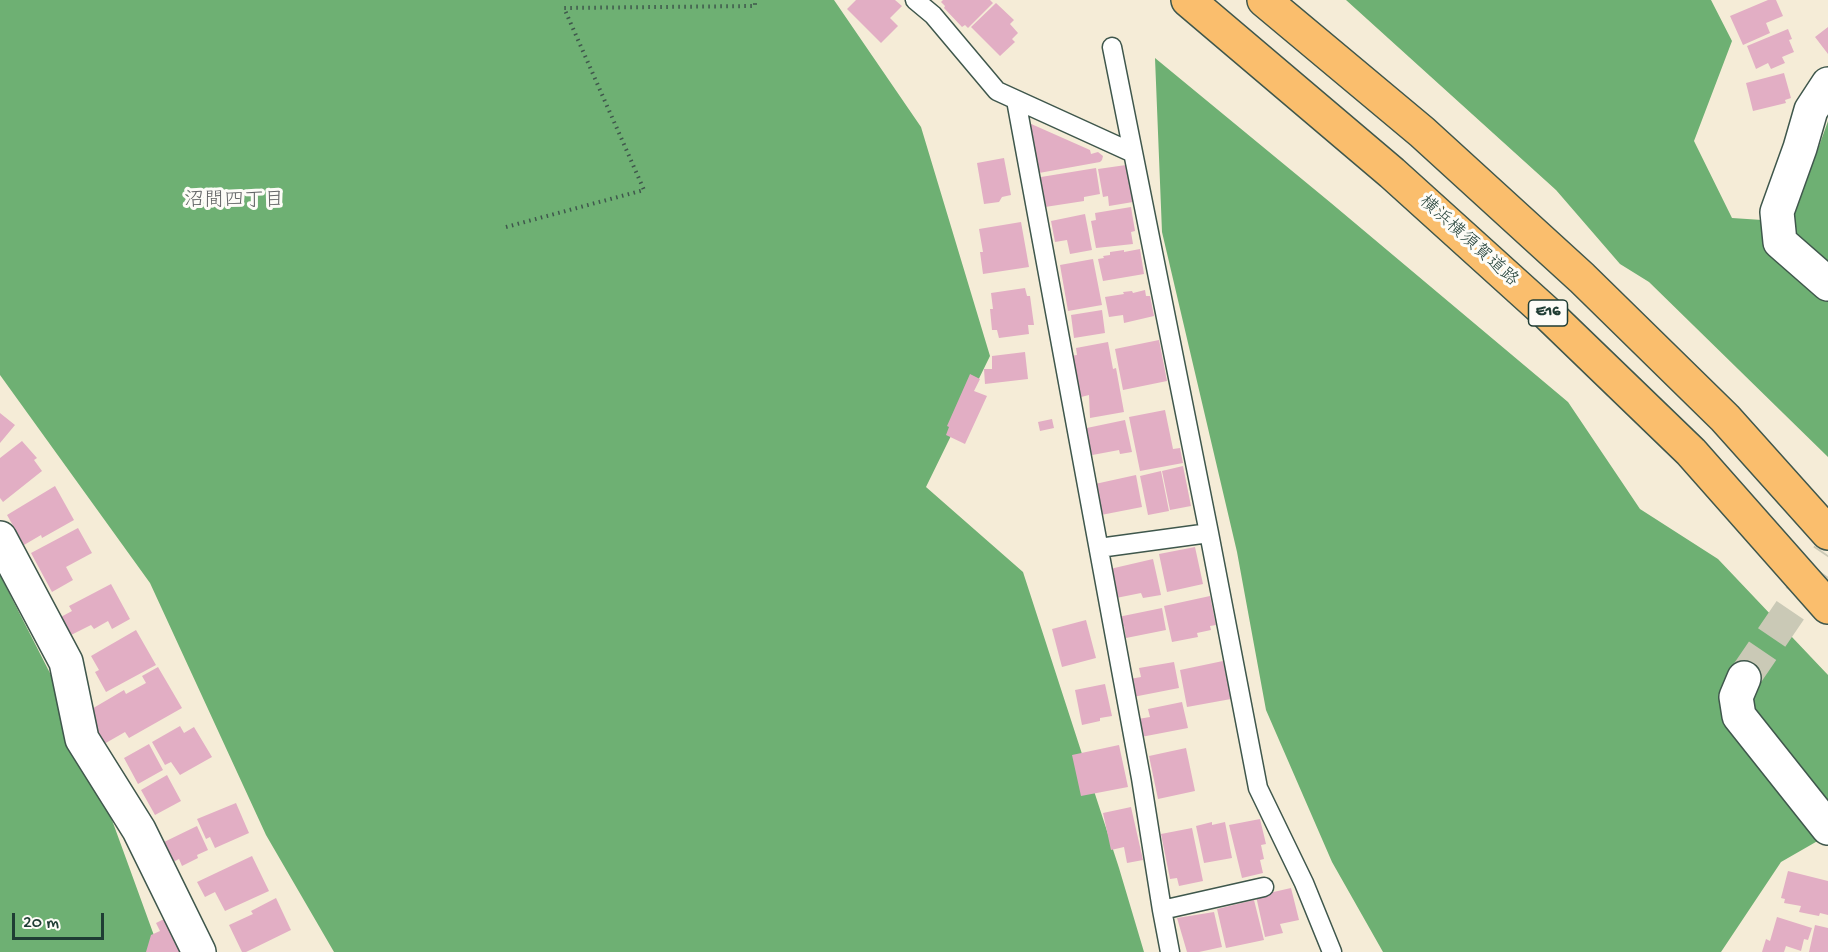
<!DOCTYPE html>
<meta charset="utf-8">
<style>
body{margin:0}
#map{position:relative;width:1828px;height:952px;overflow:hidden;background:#f5ecd7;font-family:"Gochi Hand",sans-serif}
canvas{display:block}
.scale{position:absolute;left:12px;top:913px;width:92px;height:27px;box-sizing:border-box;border:3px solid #1f3d34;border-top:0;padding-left:8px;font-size:18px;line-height:21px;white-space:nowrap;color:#1f3d34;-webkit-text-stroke:4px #fdfcf7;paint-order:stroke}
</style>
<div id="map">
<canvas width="1828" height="952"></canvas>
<div class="scale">20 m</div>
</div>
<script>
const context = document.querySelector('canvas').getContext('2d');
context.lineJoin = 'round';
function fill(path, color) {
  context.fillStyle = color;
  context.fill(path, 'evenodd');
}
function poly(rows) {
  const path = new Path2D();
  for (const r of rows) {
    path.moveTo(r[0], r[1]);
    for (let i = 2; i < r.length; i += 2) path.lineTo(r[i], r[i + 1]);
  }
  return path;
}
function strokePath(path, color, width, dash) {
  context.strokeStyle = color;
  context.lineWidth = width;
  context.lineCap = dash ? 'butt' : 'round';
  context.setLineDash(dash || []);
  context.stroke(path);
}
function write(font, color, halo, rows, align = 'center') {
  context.font = font + ' "Gochi Hand","Klee One",sans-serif';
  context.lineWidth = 6;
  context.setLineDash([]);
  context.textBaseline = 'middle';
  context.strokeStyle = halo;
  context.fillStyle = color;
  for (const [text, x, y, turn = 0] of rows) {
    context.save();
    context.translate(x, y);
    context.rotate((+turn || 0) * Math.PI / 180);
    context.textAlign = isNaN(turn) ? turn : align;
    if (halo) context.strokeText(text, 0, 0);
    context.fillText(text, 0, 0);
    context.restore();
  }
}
const forest = poly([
 [0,0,834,0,921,127,990,356,926,487,1023,572,1119,868,1144,952,334,952,266,835,150,583,0,375],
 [1346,0,1711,0,1732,41,1694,141,1732,218,1792,222,1828,121,1828,457,1649,282,1620,264,1556,190],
 [1155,58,1331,203,1568,402,1640,509,1718,559,1828,675,1828,835,1781,862,1721,952,1383,952,1332,862,1266,710,1237,552,1162,232],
 [0,575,80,732,160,952,0,952]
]);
const building = poly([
 [856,0,895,0,902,6,890,18,898,26,881,43,847,9],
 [943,0,990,0,993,3,968,28,965,25,962,27,944,8,945,6,941,2],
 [1768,0,1776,0,1783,16,1766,23,1770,33,1743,45,1730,16],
 [996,3,1014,20,1010,24,1018,33,1012,39,1015,42,1000,56,971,27],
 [1828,27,1828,54,1815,37],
 [1788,29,1792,39,1789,40,1794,52,1782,57,1785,63,1771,69,1768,63,1756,69,1747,46],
 [1784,73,1791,98,1785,100,1786,103,1753,111,1746,83],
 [1029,123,1090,150,1091,154,1098,152,1103,156,1102,160,1100,162,1039,173],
 [1004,158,1011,195,1002,197,999,202,984,204,977,163],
 [1126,165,1133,202,1109,206,1108,196,1103,197,1098,169],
 [1096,168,1100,194,1084,197,1084,201,1045,207,1042,190,1035,191,1034,180,1041,179,1041,177],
 [1131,207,1135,231,1131,232,1133,244,1096,248,1091,221,1096,220,1095,213],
 [1085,214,1092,250,1070,254,1067,240,1055,242,1051,221],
 [1021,222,1029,267,983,274,980,252,983,252,979,229],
 [1140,249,1144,274,1103,281,1098,259,1104,258,1103,256,1110,255,1110,252,1124,250,1124,252],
 [1093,259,1102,305,1068,311,1060,265],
 [1025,288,1027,296,1030,296,1034,325,1028,325,1029,334,999,338,997,330,992,330,990,309,993,309,991,293],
 [1145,290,1146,296,1150,296,1154,316,1124,323,1123,315,1109,317,1105,297,1124,294,1123,292,1132,291,1133,293],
 [1102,310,1105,333,1074,338,1071,315],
 [1159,340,1167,381,1123,390,1115,349],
 [1108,342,1113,369,1116,368,1124,412,1090,418,1089,395,1077,398,1069,356,1077,355,1076,348],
 [1025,352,1028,379,985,384,984,369,992,369,992,356],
 [970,374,980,379,974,391,987,396,965,444,946,435,949,427,947,426],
 [1165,410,1173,449,1180,448,1183,463,1140,471,1129,417],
 [0,413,15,425,0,443],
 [1052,419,1054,428,1040,431,1038,422],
 [1125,420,1132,452,1120,454,1119,450,1087,456,1082,429],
 [22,441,37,458,34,460,42,471,3,502,0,498,0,458],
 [1183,466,1191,506,1170,510,1162,471],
 [1161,471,1169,511,1148,515,1140,476],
 [1136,475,1142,507,1101,515,1095,484],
 [55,486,74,520,42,538,41,535,24,545,7,515],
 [78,528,92,553,66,567,73,580,52,592,31,553],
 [1195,547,1203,584,1167,592,1159,554],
 [1153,559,1161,595,1143,598,1141,593,1116,598,1110,569],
 [111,584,130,619,112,629,108,621,94,629,91,625,69,636,59,618,72,611,69,606],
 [1210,596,1216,625,1210,626,1211,630,1197,633,1198,637,1172,642,1164,606],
 [1162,608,1166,630,1126,638,1124,626,1120,627,1118,617],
 [1086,620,1096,658,1062,667,1052,629],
 [136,630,156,665,106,692,95,672,99,670,91,656],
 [1223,661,1231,699,1187,707,1180,670],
 [1174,662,1179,688,1133,697,1130,679,1141,677,1139,668],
 [158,667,182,708,129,738,125,732,104,744,90,720,90,710,124,690,126,694,146,683,142,676],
 [1105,684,1112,716,1100,718,1100,721,1082,725,1075,690],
 [1182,702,1188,728,1141,737,1138,719,1150,717,1148,709],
 [180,726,184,733,194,727,212,757,180,775,171,762,165,765,152,742],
 [149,744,163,770,138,784,124,758],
 [1119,745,1128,787,1081,796,1072,755],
 [1186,748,1195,791,1158,799,1149,756],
 [167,775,181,801,155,815,141,790],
 [236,803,249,833,215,848,210,837,206,839,197,819],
 [1131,807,1143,860,1127,863,1124,847,1111,850,1103,813],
 [1260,819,1266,844,1261,845,1264,859,1260,860,1263,873,1242,878,1229,825],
 [1212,822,1212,825,1225,822,1232,858,1204,863,1196,826],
 [197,826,208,850,197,855,198,858,182,866,179,859,171,863,162,843],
 [1192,828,1203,881,1179,886,1177,878,1170,879,1161,834],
 [252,856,269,891,225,911,215,892,205,897,197,882],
 [1788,871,1828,881,1828,915,1820,913,1819,916,1799,912,1801,906,1784,903,1785,899,1781,898],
 [1291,888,1299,920,1280,924,1283,933,1265,937,1256,896],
 [276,898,291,930,246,952,242,952,229,925,253,914,251,911],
 [1254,900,1264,940,1226,948,1217,909],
 [1214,912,1222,947,1199,952,1187,952,1177,918],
 [170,916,188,952,146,952,151,935,160,931,156,923],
 [1777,917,1812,928,1808,940,1804,939,1801,951,1786,946,1784,952,1762,952,1766,939,1770,941],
 [1815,925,1828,928,1828,952,1809,952]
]);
const streetTunnel = poly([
 [1744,678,1828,555]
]);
const path = poly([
 [506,227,644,190,564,8,755,6,755,0]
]);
const lane = poly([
 [915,0,933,15,997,91,1133,153],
 [1112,47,1209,533,1258,788,1304,883,1332,952],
 [1016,100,1141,778,1162,910,1170,952],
 [1099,548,1209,533],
 [1162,910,1264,887]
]);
const street = poly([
 [1828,84,1811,110,1800,148,1777,212,1780,242,1828,284],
 [0,538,66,662,82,739,139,830,199,952],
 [1744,678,1736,697,1739,716,1828,828]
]);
const highway = poly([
 [1188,0,1392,173,1548,314,1691,452,1828,607],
 [1264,0,1422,132,1582,278,1725,418,1828,533]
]);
const shields = [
 [1548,313,39]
];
const shieldNames = [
 ["E16",1548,313]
];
const streetNames = [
 ["横浜横須賀道路",1468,242,42]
];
const neighbourhoodNames = [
 ["沼間四丁目",234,202]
];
fill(forest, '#6eb073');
fill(building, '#e2aec4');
strokePath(streetTunnel, '#cac9b6', 33, [33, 16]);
strokePath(lane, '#3f574c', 21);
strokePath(street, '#3f574c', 36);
strokePath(highway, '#3f574c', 36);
strokePath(path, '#3f574c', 4, [1.5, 4.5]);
strokePath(lane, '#fff', 18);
strokePath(street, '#fff', 33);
strokePath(highway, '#fabe6d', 33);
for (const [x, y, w] of shields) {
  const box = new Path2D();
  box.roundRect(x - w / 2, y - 13, w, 26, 4.5);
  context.fillStyle = '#fdfcf7';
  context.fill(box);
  strokePath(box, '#1f3d34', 1.5);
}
write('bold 16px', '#1f3d34', null, shieldNames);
write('18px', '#1f3d34', '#fdfcf7', streetNames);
write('20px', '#636566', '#fdfcf7', neighbourhoodNames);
</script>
